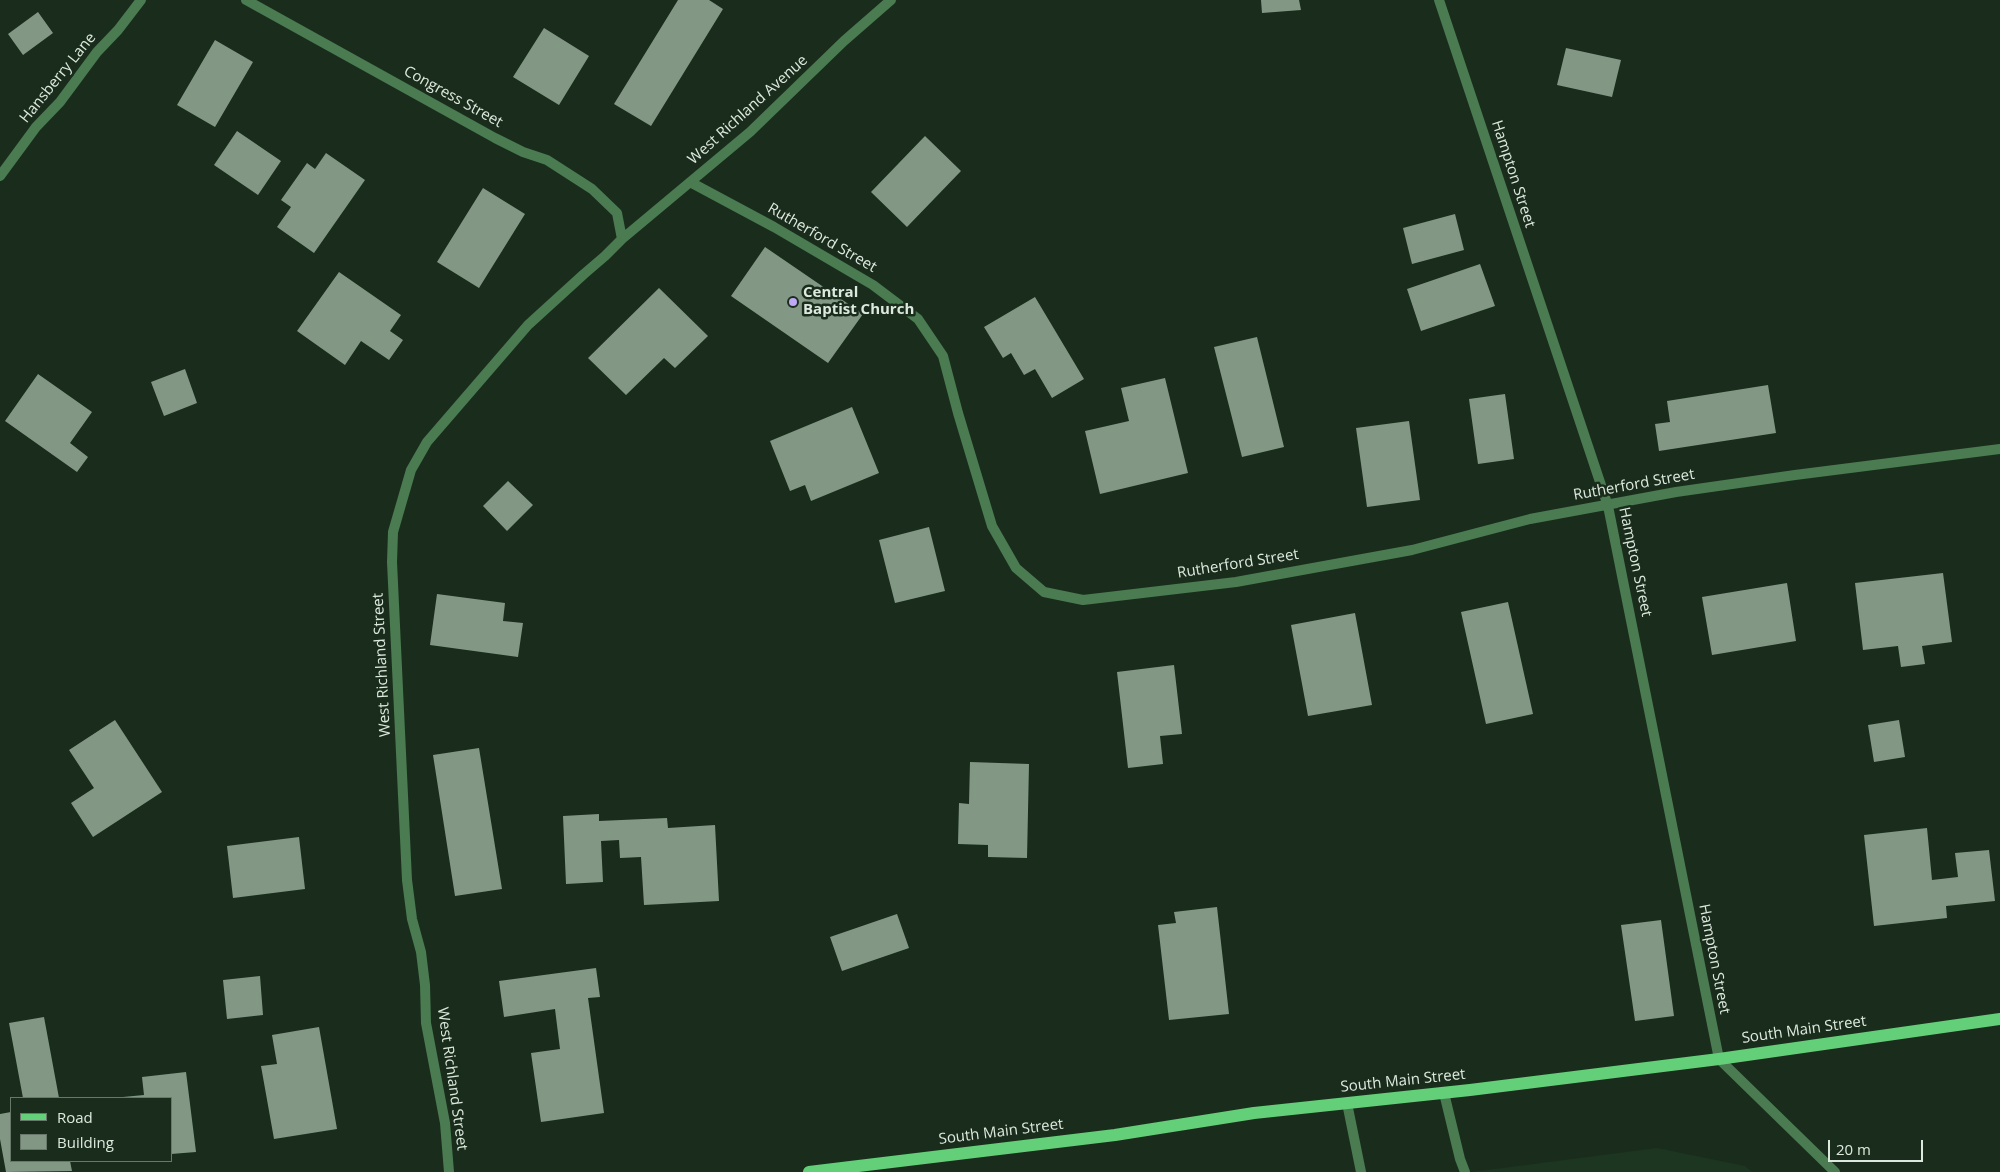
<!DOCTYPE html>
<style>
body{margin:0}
#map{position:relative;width:2000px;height:1172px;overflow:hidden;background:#1a2d1c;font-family:"Open Sans",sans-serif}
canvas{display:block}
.legend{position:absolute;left:10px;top:1097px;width:162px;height:65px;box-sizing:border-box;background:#1a2d1c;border:1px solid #68786a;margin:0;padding:6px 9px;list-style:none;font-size:15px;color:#dde9de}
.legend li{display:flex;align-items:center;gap:10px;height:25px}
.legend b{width:25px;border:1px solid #68786a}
.scale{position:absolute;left:1828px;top:1140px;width:95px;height:22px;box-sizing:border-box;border:2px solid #dde9de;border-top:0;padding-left:6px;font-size:15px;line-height:18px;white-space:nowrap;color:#dde9de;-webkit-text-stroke:4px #1a2d1c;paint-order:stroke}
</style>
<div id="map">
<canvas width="2000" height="1172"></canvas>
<ul class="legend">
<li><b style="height:6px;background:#63cf78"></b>Road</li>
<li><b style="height:14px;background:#829885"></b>Building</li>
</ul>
<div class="scale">20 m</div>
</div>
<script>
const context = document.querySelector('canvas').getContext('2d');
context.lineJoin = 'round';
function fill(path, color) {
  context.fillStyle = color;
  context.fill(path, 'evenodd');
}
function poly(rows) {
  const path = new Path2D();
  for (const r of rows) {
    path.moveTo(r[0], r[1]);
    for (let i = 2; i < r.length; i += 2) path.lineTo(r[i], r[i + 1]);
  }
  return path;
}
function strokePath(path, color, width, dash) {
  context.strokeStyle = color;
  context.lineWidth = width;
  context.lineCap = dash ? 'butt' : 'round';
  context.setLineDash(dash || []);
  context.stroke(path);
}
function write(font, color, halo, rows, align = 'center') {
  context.font = font + ' "Open Sans",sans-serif';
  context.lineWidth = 5;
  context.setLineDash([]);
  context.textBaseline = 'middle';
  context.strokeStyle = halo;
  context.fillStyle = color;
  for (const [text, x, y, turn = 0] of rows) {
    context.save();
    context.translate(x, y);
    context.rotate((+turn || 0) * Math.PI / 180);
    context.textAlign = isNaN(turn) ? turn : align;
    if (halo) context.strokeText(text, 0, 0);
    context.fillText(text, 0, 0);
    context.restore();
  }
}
const built = poly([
 [1657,1148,1745,1166,1752,1172,1472,1172]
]);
const building = poly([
 [678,0,709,0,723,9,651,126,614,104],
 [1261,0,1299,0,1301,10,1262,13],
 [38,12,53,33,23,55,8,34],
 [544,28,589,56,559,105,513,77],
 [215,40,253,62,215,127,177,105],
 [1566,48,1621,60,1612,97,1557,85],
 [237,131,281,161,258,195,214,165],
 [925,136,961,171,907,227,871,192],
 [326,153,365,180,314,253,277,227,291,207,281,200,307,163,315,169],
 [483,188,525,214,479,288,437,262],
 [1455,214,1464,250,1412,264,1403,228],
 [765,247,863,314,828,363,731,296],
 [1480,264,1495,306,1421,331,1407,289],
 [339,272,401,315,390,331,403,340,389,360,361,341,345,365,297,331],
 [659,288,708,336,675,368,664,358,626,395,588,358],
 [1035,297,1084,379,1052,398,1035,369,1024,375,1011,353,1003,358,984,327],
 [1257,337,1284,447,1242,457,1214,347],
 [185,369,197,403,164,416,151,382],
 [38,374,92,412,70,443,88,457,77,472,5,421],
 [1165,378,1188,473,1100,494,1085,431,1129,421,1121,388],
 [1768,385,1776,433,1659,451,1655,424,1670,422,1667,401],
 [1505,394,1514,459,1478,464,1469,399],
 [852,407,879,473,811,501,805,485,790,491,770,441],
 [1409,421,1420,500,1367,507,1356,428],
 [508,481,533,505,507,531,483,506],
 [929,527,945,591,895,603,879,540],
 [1943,573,1952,642,1922,646,1925,664,1901,667,1898,646,1863,650,1855,583],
 [1787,583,1796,641,1712,655,1702,597],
 [437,594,505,603,503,621,523,623,518,657,430,645],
 [1508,602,1533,714,1486,724,1461,612],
 [1355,613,1372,705,1308,716,1291,625],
 [1174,665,1182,734,1160,736,1163,764,1128,768,1117,672],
 [115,720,162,792,93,837,71,803,94,788,69,750],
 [1899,720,1905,757,1874,762,1868,725],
 [479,748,502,889,455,896,433,755],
 [970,762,1029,764,1027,858,988,857,988,845,958,844,959,803,969,804],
 [599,814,599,821,667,818,668,828,715,825,719,901,644,905,641,857,620,858,619,840,601,841,603,882,566,884,563,816],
 [1927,828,1932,880,1958,877,1955,853,1989,850,1995,901,1946,906,1947,918,1874,926,1864,835],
 [299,837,305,889,233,898,227,846],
 [1217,907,1229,1014,1169,1020,1158,925,1176,923,1174,912],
 [897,914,909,948,842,971,830,937],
 [1661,920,1674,1016,1635,1021,1621,925],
 [596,968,600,997,588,998,604,1113,541,1122,531,1053,560,1049,555,1009,504,1017,499,981],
 [260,976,263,1015,227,1019,223,980],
 [44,1017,59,1098,23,1098,9,1023],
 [319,1027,337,1129,274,1139,261,1066,277,1064,272,1035],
 [186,1072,196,1152,171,1154,171,1098,123,1097,144,1095,142,1077],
 [11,1112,11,1161,70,1161,72,1171,6,1172,0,1139,0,1114]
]);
const service = poly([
 [1719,1059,1835,1172],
 [1444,1093,1460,1159,1465,1172],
 [1347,1103,1361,1172]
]);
const minor = poly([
 [246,0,495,138,523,152,547,160,592,189,617,213,622,239],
 [1439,0,1608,506,1719,1059],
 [0,176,36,127,60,102,97,52,118,30,141,0],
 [690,182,774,227,873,285,918,319,943,356,958,413,992,526,1016,568,1044,592,1083,600,1236,582,1412,550,1530,519,1676,492,1795,475,2000,449],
 [449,1172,445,1123,426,1023,425,985,421,952,412,919,407,880,392,562,393,532,411,470,427,442,528,325,584,274,605,256,622,239,750,132,844,41,891,0]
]);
const primary = poly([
 [809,1172,1115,1135,1254,1113,1470,1090,1719,1059,2000,1019]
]);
const markers = [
 [793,302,5,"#c0a8f4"]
];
const streetNames = [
 ["Hansberry Lane",58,78,-51],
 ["Congress Street",453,97,29],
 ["West Richland Avenue",748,110,-42],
 ["Hampton Street",1513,174,72],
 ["Rutherford Street",822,238,30],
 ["Rutherford Street",1634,485,-10],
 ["Hampton Street",1635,562,78],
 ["Rutherford Street",1238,564,-9],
 ["West Richland Street",382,665,-93],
 ["Hampton Street",1714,959,79],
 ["South Main Street",1804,1030,-8],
 ["West Richland Street",452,1079,82],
 ["South Main Street",1403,1081,-6],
 ["South Main Street",1001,1132,-7]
];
const poiNames = [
 ["Central",803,293],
 ["Baptist Church",803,310]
];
fill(built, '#1d3621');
fill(building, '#829885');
strokePath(service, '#4a7b51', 10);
strokePath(minor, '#4a7b51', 10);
strokePath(primary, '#63cf78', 12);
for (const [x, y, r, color] of markers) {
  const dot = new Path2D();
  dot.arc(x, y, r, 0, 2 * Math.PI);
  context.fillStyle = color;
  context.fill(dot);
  strokePath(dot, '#1a2d1c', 2);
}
write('15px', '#dde9de', '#1a2d1c', streetNames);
write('bold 15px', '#dde9de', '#1a2d1c', poiNames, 'left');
</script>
